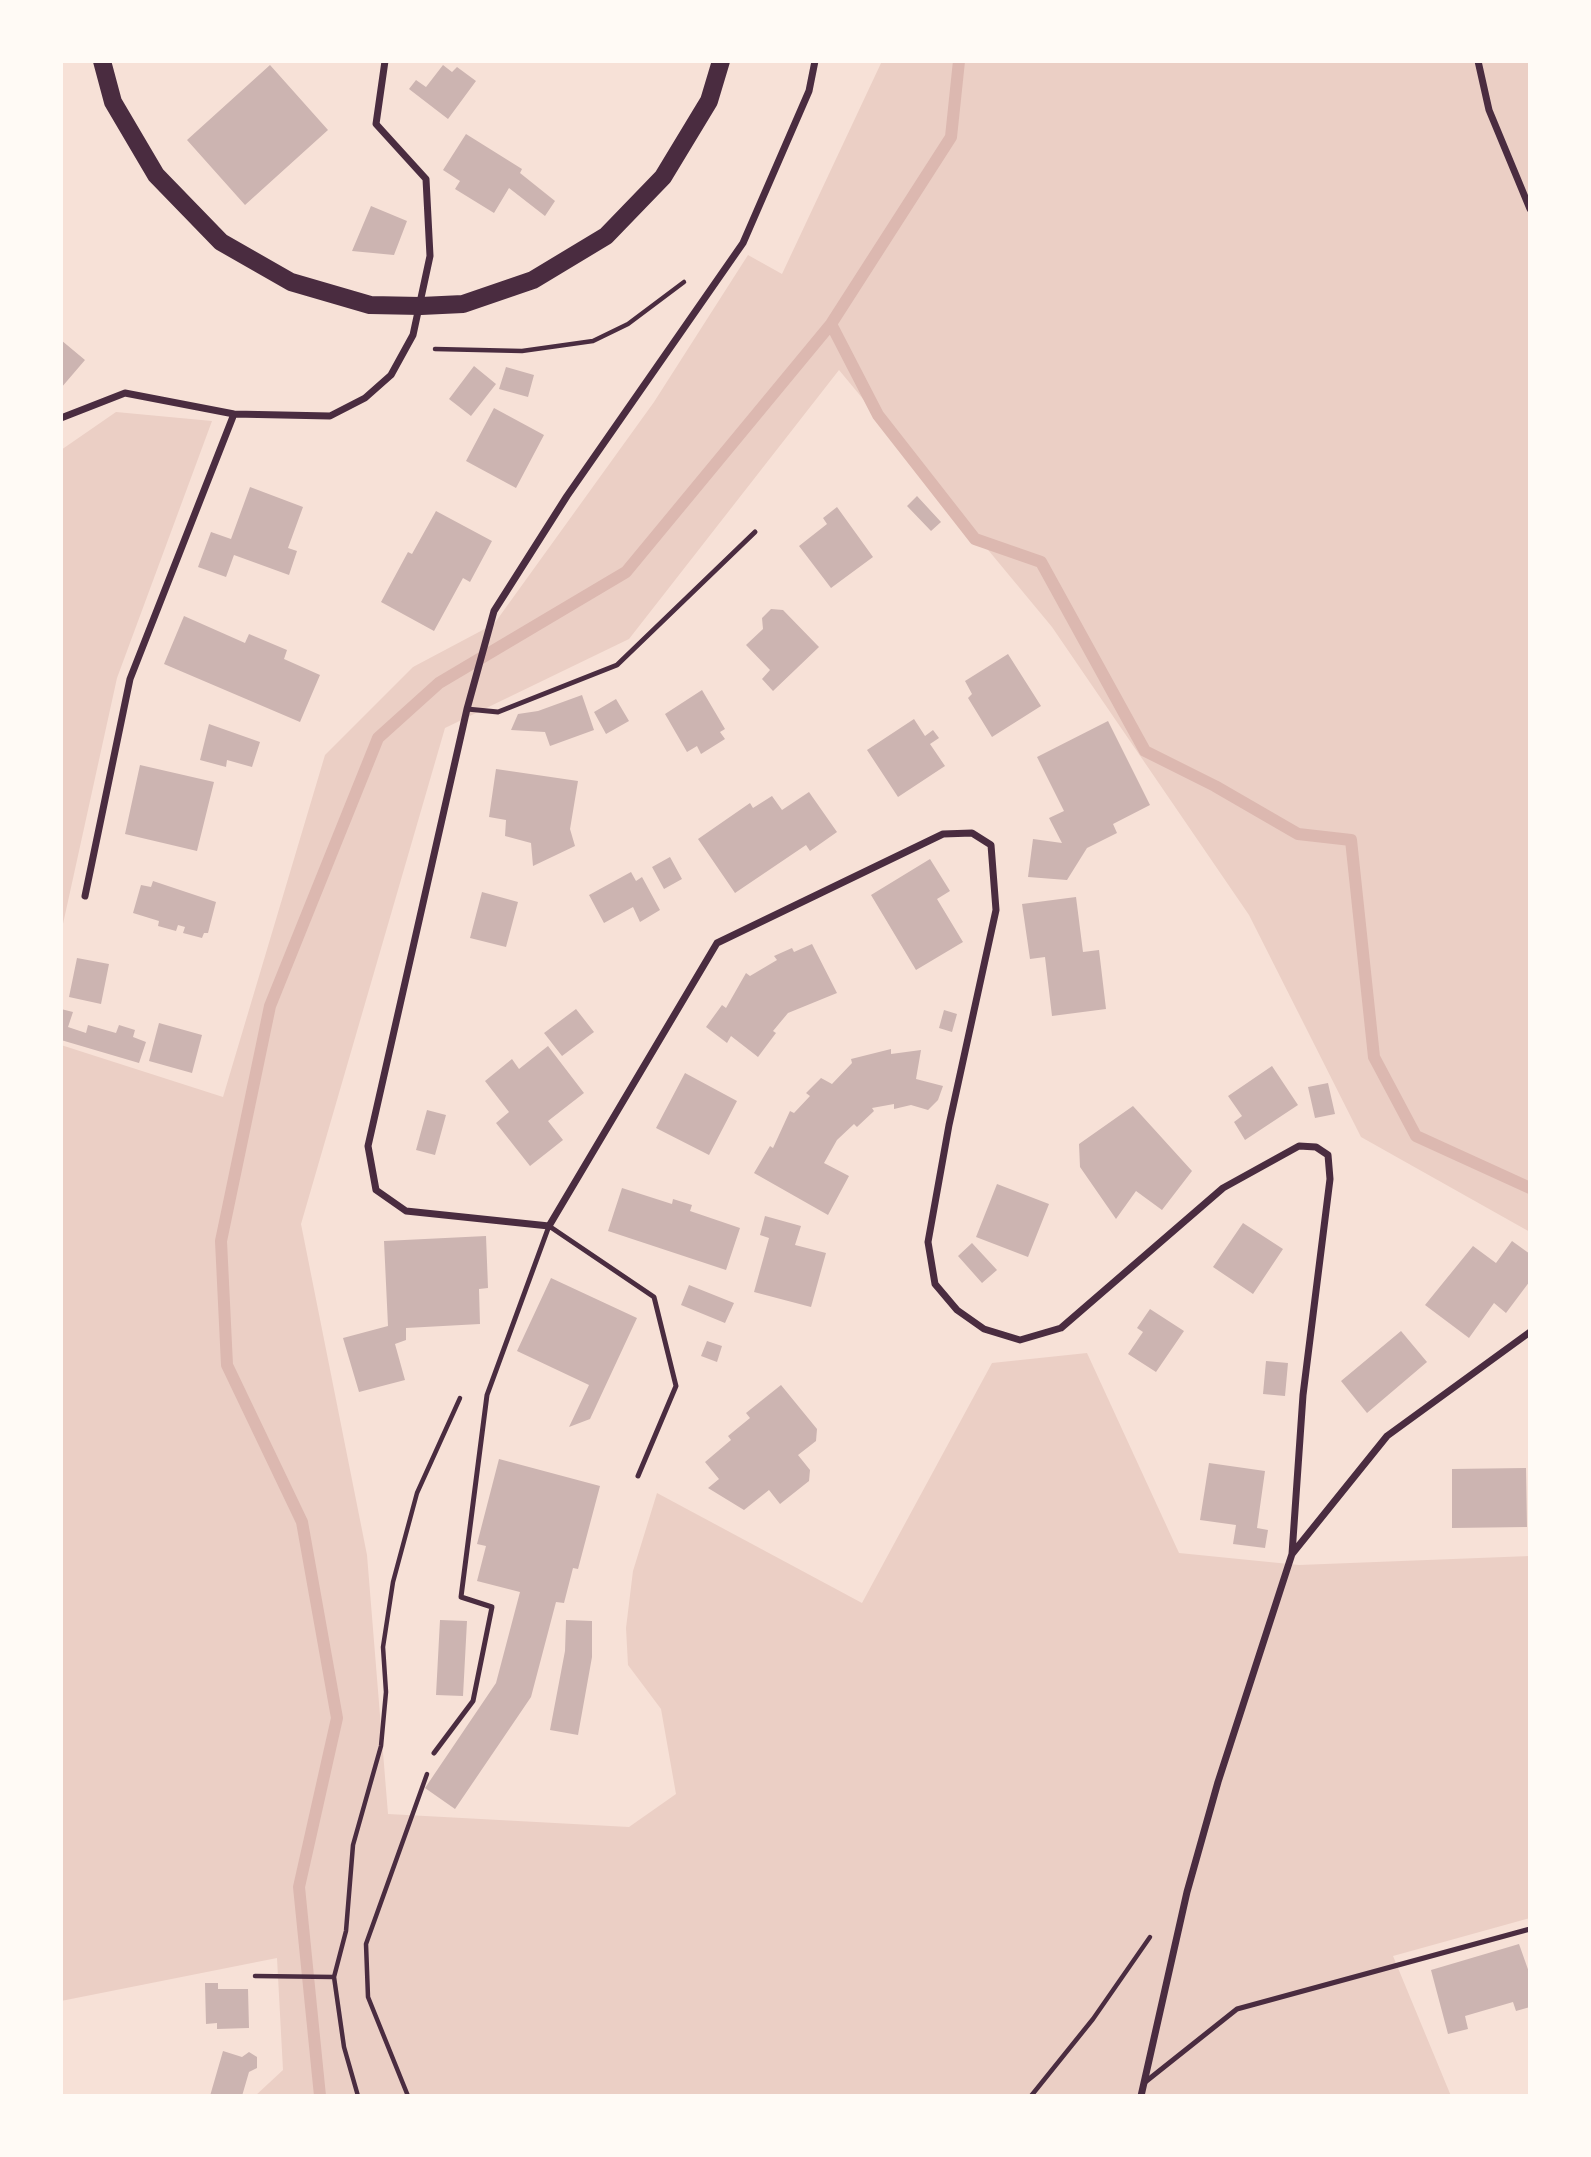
<!DOCTYPE html>
<style>
body{margin:0}
#map{position:relative;width:1591px;height:2157px;overflow:hidden;background:#f7e1d7;font-family:"Golos Text",sans-serif}
canvas{display:block}
.frame{position:absolute;inset:0;border:63px solid #fffaf5;pointer-events:none}
</style>
<div id="map">
<canvas width="1591" height="2157"></canvas>
<div class="frame"></div>
</div>
<script>
const context = document.querySelector('canvas').getContext('2d');
context.lineJoin = 'round';
function fill(path, color) {
  context.fillStyle = color;
  context.fill(path, 'evenodd');
}
function poly(rows) {
  const path = new Path2D();
  for (const r of rows) {
    path.moveTo(r[0], r[1]);
    for (let i = 2; i < r.length; i += 2) path.lineTo(r[i], r[i + 1]);
  }
  return path;
}
function strokePath(path, color, width, dash) {
  context.strokeStyle = color;
  context.lineWidth = width;
  context.lineCap = dash ? 'butt' : 'round';
  context.setLineDash(dash || []);
  context.stroke(path);
}
const green = poly([
 [882,61,1530,61,1530,1232,1361,1137,1249,915,1052,627,839,370,629,639,445,728,301,1224,367,1555,388,1814,629,1827,676,1794,661,1709,628,1665,626,1628,633,1571,657,1493,862,1603,992,1363,1087,1353,1179,1553,1299,1565,1530,1556,1530,1918,1393,1956,1451,2096,255,2096,283,2070,277,1958,61,2001,61,1045,223,1097,325,755,413,667,494,624,654,402,748,255,782,274],
 [116,412,212,421,117,678,61,933,61,450]
]);
const stream = poly([
 [831,324,878,415,975,539,1041,562,1145,751,1215,786,1298,834,1351,840,1374,1057,1416,1136,1530,1188],
 [320,2096,299,1887,337,1718,302,1522,227,1365,221,1241,270,1006,378,738,439,683,626,572,831,324,951,137,959,61]
]);
const building = poly([
 [270,65,328,130,245,205,187,140],
 [443,65,452,72,457,67,476,81,448,119,409,89,416,80,426,87],
 [466,134,522,169,520,173,555,201,545,216,509,188,494,213,455,189,460,181,443,170],
 [371,206,407,221,394,255,352,251],
 [61,340,85,360,61,388],
 [474,366,496,384,471,416,449,399],
 [506,367,534,375,528,397,499,389],
 [494,408,544,435,516,488,466,461],
 [250,487,303,507,288,548,297,551,289,575,234,555,226,577,198,567,211,532,231,539],
 [917,496,941,522,931,531,907,506],
 [837,507,873,557,831,588,799,546,827,524,823,518],
 [436,511,492,541,470,582,463,578,434,631,381,602,408,552,412,554],
 [771,609,783,610,819,647,773,691,762,679,770,670,746,645,763,629,762,618],
 [184,616,245,643,249,634,287,650,284,659,320,675,300,722,164,664],
 [1008,654,1041,706,992,737,968,698,972,694,965,681],
 [702,690,725,729,720,732,725,739,701,754,697,746,687,752,665,714],
 [582,695,594,730,550,746,545,732,511,730,518,714,538,711],
 [616,699,629,721,606,734,594,712],
 [914,719,925,736,933,730,939,738,930,744,945,766,898,797,867,750],
 [1108,721,1150,805,1113,824,1117,833,1087,848,1067,880,1028,877,1033,839,1062,843,1049,818,1064,811,1037,757],
 [209,724,260,742,252,767,227,760,226,767,200,760],
 [140,765,214,782,197,851,125,834],
 [496,769,578,781,570,829,575,846,533,866,531,843,505,836,506,820,489,817],
 [809,792,837,832,810,851,806,845,735,893,698,839,750,803,753,808,772,796,782,810],
 [670,857,682,879,664,889,652,867],
 [930,859,950,891,937,899,963,942,916,970,871,895],
 [631,872,636,881,642,877,660,910,640,922,633,907,604,923,589,895],
 [153,881,216,902,208,933,204,933,202,938,183,933,185,927,178,925,176,931,158,926,159,921,133,913,141,885,151,887],
 [482,892,518,902,506,947,470,938],
 [1076,897,1083,952,1099,950,1106,1009,1052,1016,1045,957,1030,959,1022,904],
 [812,944,837,993,788,1013,773,1031,776,1033,758,1057,731,1036,727,1043,706,1027,722,1005,726,1008,746,973,750,976,777,960,774,956,792,948,794,952],
 [77,958,109,964,101,1004,69,997],
 [61,1009,73,1012,68,1027,86,1033,88,1025,116,1033,119,1025,135,1030,133,1037,146,1042,139,1063,61,1040],
 [576,1009,594,1032,562,1056,544,1033],
 [944,1010,957,1014,952,1032,939,1028],
 [159,1023,202,1035,192,1073,149,1061],
 [548,1046,584,1093,548,1121,563,1140,530,1166,496,1123,509,1112,485,1081,512,1059,519,1069],
 [891,1049,891,1054,921,1050,916,1079,943,1086,938,1100,928,1110,911,1105,894,1109,894,1104,872,1108,874,1111,857,1127,854,1124,837,1140,824,1163,849,1176,828,1215,754,1173,770,1146,773,1148,790,1111,794,1113,810,1096,806,1093,821,1078,832,1084,852,1063,851,1059],
 [1272,1066,1298,1105,1245,1140,1234,1122,1242,1116,1228,1096],
 [685,1073,737,1101,709,1155,656,1128],
 [1328,1083,1335,1114,1315,1118,1308,1087],
 [1133,1106,1192,1171,1162,1210,1136,1191,1116,1219,1080,1167,1079,1144],
 [427,1110,446,1115,435,1155,416,1150],
 [997,1184,1049,1204,1028,1257,976,1237],
 [622,1188,672,1204,673,1199,692,1205,690,1211,740,1228,726,1270,608,1231],
 [765,1216,801,1226,795,1245,826,1253,811,1307,754,1292,769,1238,760,1235],
 [1243,1223,1283,1249,1253,1294,1213,1267],
 [486,1236,488,1288,479,1289,480,1324,406,1328,406,1340,395,1344,405,1380,359,1392,343,1338,388,1326,384,1241],
 [1512,1241,1530,1254,1530,1281,1506,1313,1494,1303,1469,1338,1425,1305,1473,1246,1496,1263],
 [972,1243,997,1270,982,1283,958,1256],
 [551,1278,637,1318,590,1419,569,1427,589,1385,517,1351],
 [689,1285,734,1303,725,1323,681,1305],
 [1150,1309,1184,1331,1156,1372,1128,1354,1143,1332,1137,1328],
 [1401,1331,1427,1362,1367,1413,1341,1381],
 [707,1341,722,1346,717,1362,701,1356],
 [1266,1361,1288,1363,1285,1396,1263,1394],
 [781,1385,817,1429,816,1441,798,1455,810,1470,809,1481,780,1504,769,1490,744,1510,708,1488,719,1479,705,1462,731,1440,728,1436,750,1418,746,1413],
 [499,1459,600,1486,578,1569,573,1568,564,1603,556,1602,531,1697,455,1809,425,1788,496,1683,520,1592,477,1581,486,1546,477,1544],
 [1209,1463,1265,1471,1257,1528,1268,1530,1265,1548,1233,1544,1236,1525,1200,1520],
 [1526,1468,1527,1527,1452,1528,1452,1469],
 [440,1620,467,1621,463,1696,436,1695],
 [566,1620,592,1621,592,1657,578,1735,550,1730,565,1651],
 [1519,1944,1530,1975,1530,2007,1516,2011,1513,2002,1465,2016,1468,2029,1448,2034,1431,1970],
 [205,1983,218,1983,218,1989,248,1989,249,2028,217,2029,217,2023,206,2024],
 [223,2051,242,2057,249,2052,257,2057,257,2068,249,2072,242,2096,210,2096]
]);
const path = poly([
 [435,349,522,351,593,341,628,324,684,282],
 [255,1976,334,1977],
 [358,2096,344,2047,334,1977,346,1931,353,1845,381,1746,386,1692,383,1647,393,1582,417,1493,460,1398],
 [408,2096,368,1997,366,1944,427,1774],
 [1031,2096,1093,2019,1150,1937]
]);
const service = poly([
 [467,709,498,712,617,665,755,532],
 [434,1753,473,1701,492,1607,461,1597,487,1395,549,1226,654,1297,676,1386,638,1476],
 [1144,2083,1237,2009,1530,1929]
]);
const minor = poly([
 [815,61,809,91,743,243,567,496,494,611,467,709,368,1146,376,1190,406,1211,549,1226,717,943,943,834,972,833,991,845,996,910,949,1125,928,1242,935,1284,957,1310,984,1329,1020,1340,1061,1328,1223,1188,1299,1146,1316,1147,1328,1155,1330,1179,1303,1395,1292,1554],
 [1478,61,1489,110,1530,209],
 [61,418,125,393,234,414,330,416,365,398,391,375,413,335,430,256,426,179,376,124,385,61],
 [85,896,130,679,234,414],
 [1141,2096,1187,1892,1218,1782,1292,1554,1387,1436,1530,1332]
]);
const primary = poly([
 [102,61,113,102,156,175,221,242,291,282,370,305,421,306,463,304,533,280,606,236,663,177,709,101,721,61]
]);
fill(green, '#ebcfc5');
strokePath(stream, '#dcb8b0', 12);
fill(building, '#ccb4b1');
strokePath(path, '#4a2c40', 4.5);
strokePath(service, '#4a2c40', 5);
strokePath(minor, '#4a2c40', 7);
strokePath(primary, '#4a2c40', 18);
</script>
